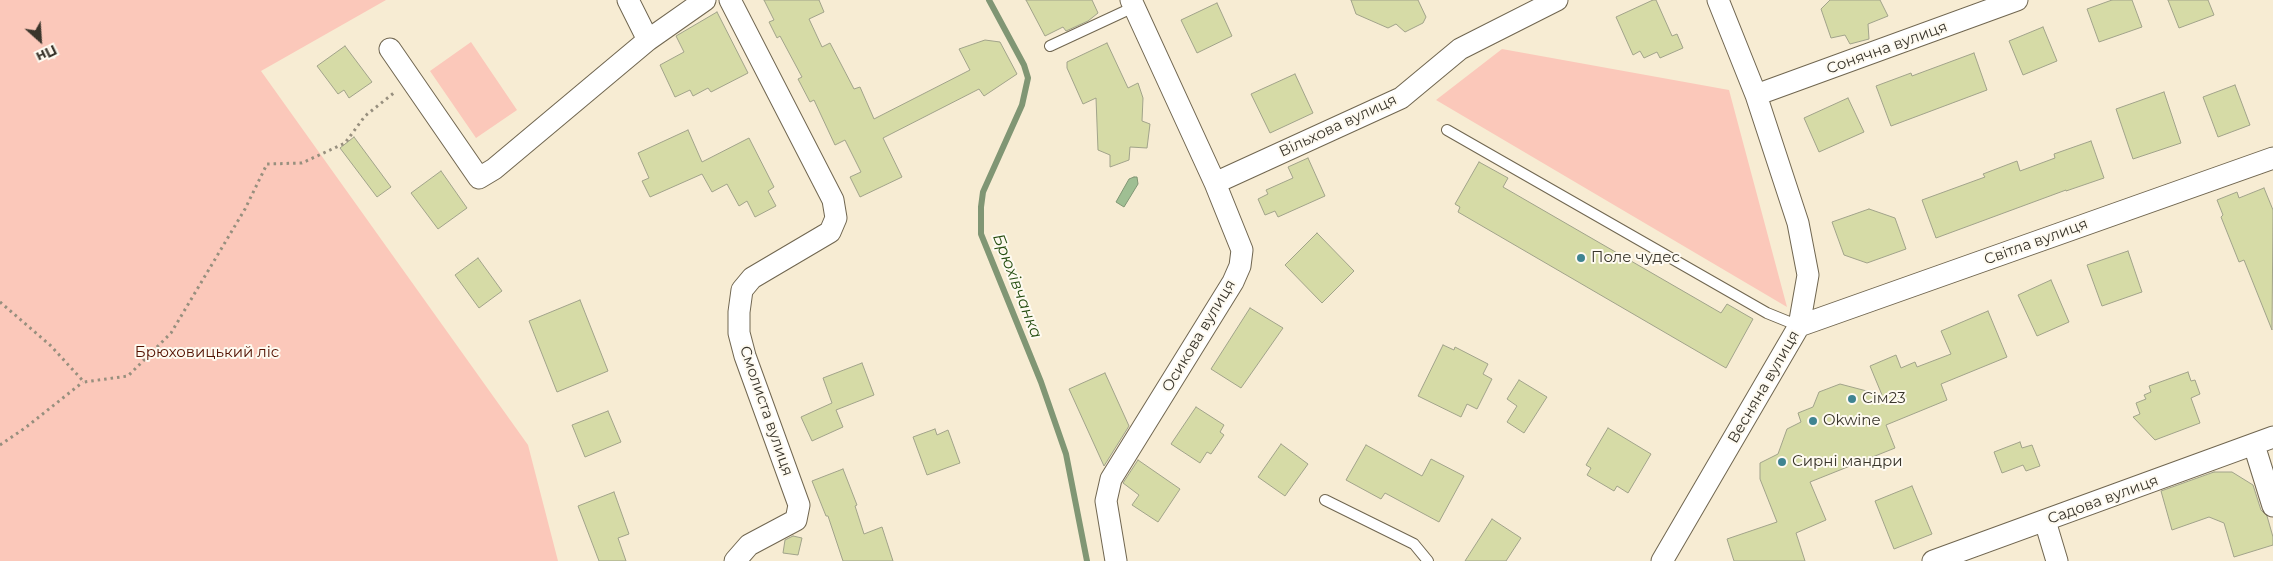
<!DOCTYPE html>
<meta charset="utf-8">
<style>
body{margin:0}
#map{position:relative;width:2273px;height:561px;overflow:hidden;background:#f7ecd3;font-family:Montserrat,sans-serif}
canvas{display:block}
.north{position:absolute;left:15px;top:15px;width:50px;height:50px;-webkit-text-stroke:4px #fefaf0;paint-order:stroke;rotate:154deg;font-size:14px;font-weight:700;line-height:20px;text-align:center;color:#39352b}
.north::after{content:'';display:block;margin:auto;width:18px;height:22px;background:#39352b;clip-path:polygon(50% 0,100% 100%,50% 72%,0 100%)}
</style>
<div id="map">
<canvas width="2273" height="561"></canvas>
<div class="north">Пн</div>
</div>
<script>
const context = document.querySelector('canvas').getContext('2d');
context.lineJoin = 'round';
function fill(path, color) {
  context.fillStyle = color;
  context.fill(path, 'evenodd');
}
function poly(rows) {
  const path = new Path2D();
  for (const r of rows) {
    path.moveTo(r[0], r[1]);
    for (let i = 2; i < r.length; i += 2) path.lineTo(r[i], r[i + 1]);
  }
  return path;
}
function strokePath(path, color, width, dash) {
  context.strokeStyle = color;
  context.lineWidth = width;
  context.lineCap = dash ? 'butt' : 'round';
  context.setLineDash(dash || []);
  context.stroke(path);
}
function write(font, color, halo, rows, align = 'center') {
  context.font = font + ' Montserrat,sans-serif';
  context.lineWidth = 4;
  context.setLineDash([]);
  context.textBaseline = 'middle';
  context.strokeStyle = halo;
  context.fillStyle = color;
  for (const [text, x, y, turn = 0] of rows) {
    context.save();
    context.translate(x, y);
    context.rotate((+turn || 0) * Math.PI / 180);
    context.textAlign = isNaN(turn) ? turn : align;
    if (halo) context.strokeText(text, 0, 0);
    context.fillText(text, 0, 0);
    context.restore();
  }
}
const green = poly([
 [0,0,386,0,261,71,528,445,558,561,0,561],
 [471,42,517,110,476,138,430,71],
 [1502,49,1729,90,1787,307,1436,100]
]);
const water = poly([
 [1134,177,1137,177,1138,184,1124,207,1116,202,1129,179,1134,177]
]);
const stream = poly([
 [989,0,1024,65,1028,78,1022,105,983,192,981,207,981,234,1041,382,1066,454,1087,561]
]);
const building = poly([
 [764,0,819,0,824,12,809,19,822,47,830,43,854,89,860,87,874,119,970,70,959,49,985,40,1000,42,1017,74,984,96,979,89,883,138,902,177,860,197,850,177,861,172,845,140,835,145,814,100,810,102,798,79,802,77,780,36,777,38,769,22,774,20,764,0],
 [1026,0,1092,0,1098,13,1088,21,1066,31,1063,27,1045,36,1026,0],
 [1351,0,1418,0,1426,17,1423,23,1405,32,1396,24,1388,28,1356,14,1351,0],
 [1653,0,1656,0,1672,36,1677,34,1683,48,1660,58,1657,52,1644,58,1640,51,1633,55,1616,17,1653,0],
 [1830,0,1880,0,1888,16,1868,24,1869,39,1850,44,1845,35,1831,38,1821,9,1830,0],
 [2112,0,2132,0,2142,27,2099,42,2087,9,2112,0],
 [2168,0,2208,0,2214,15,2179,28,2168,0],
 [1217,3,1232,36,1197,53,1181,20,1217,3],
 [717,12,748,73,711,92,708,88,693,96,690,90,675,97,660,65,684,52,676,36,717,12],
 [2043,27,2057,61,2023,75,2009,41,2043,27],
 [1107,43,1128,88,1138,83,1143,98,1142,121,1150,124,1147,148,1130,147,1129,160,1110,167,1110,155,1098,150,1096,98,1083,104,1067,68,1067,62,1107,43],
 [345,46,372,82,349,98,344,90,338,94,317,66,345,46],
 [1974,53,1987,90,1891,126,1876,86,1911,73,1912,76,1974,53],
 [1295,74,1313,113,1270,133,1251,94,1295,74],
 [2235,85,2250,125,2218,137,2203,97,2235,85],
 [2164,92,2181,143,2133,159,2116,109,2164,92],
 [1848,98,1864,132,1819,152,1804,118,1848,98],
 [688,130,702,162,749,138,774,187,768,191,776,206,755,217,747,201,739,206,727,184,712,192,702,174,650,197,642,181,649,178,638,153,688,130],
 [354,137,391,187,377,197,340,148,354,137],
 [2091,141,2104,178,2066,191,2066,190,1936,238,1922,200,1985,177,1983,174,2017,161,2020,171,2055,158,2054,154,2091,141],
 [1308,158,1325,196,1278,217,1275,211,1265,215,1258,199,1268,194,1266,190,1293,178,1288,167,1308,158],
 [1479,162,1508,178,1503,187,1721,313,1727,304,1753,319,1726,368,1458,212,1460,207,1455,204,1479,162],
 [441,171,467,208,438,229,411,193,441,171],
 [2264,188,2273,210,2272,330,2244,260,2239,262,2221,217,2223,215,2217,200,2237,192,2239,198,2264,188],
 [1869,209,1895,218,1906,249,1867,263,1844,255,1832,222,1869,209],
 [1317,233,1354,271,1322,303,1285,265,1317,233],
 [2128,251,2142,292,2102,306,2087,265,2128,251],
 [478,258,502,291,479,308,455,275,478,258],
 [2051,280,2069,322,2037,336,2018,295,2051,280],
 [580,300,608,371,557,392,529,321,580,300],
 [1250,308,1283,328,1241,388,1211,369,1250,308],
 [1988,311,2007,357,1941,384,1947,400,1886,425,1895,448,1810,482,1826,520,1796,533,1805,561,1734,561,1727,539,1777,522,1760,479,1760,463,1778,454,1787,429,1801,422,1798,413,1813,407,1819,392,1840,384,1882,395,1870,366,1896,355,1901,368,1915,362,1917,367,1951,354,1941,331,1988,311],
 [1443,345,1454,350,1455,347,1488,364,1483,374,1492,379,1477,409,1467,404,1461,417,1418,396,1443,345],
 [862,363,874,395,836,410,843,427,812,441,801,417,832,403,823,378,862,363],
 [2188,372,2191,381,2195,380,2200,394,2191,398,2200,423,2155,440,2133,417,2140,414,2136,403,2146,399,2144,395,2151,392,2149,386,2188,372],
 [1105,373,1129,426,1104,466,1069,389,1105,373],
 [1519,380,1547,397,1524,433,1507,422,1517,406,1507,399,1519,380],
 [1196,407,1224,425,1220,432,1224,435,1211,454,1207,452,1200,463,1171,444,1196,407],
 [608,411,621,442,585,457,572,425,608,411],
 [1608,428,1651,454,1628,493,1617,486,1614,491,1587,475,1591,468,1586,465,1608,428],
 [935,429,937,435,948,430,960,463,927,475,913,437,935,429],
 [2020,442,2022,448,2032,445,2040,466,2026,471,2023,465,2002,473,1994,452,2020,442],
 [1281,444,1308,464,1285,496,1258,477,1281,444],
 [1366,445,1422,476,1431,459,1464,476,1439,522,1385,493,1381,499,1346,480,1366,445],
 [1138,460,1180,489,1158,522,1132,505,1139,495,1123,483,1138,460],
 [843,469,857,505,855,506,864,534,882,527,893,561,843,561,828,516,826,516,812,481,843,469],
 [2214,472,2232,472,2253,485,2261,510,2267,516,2273,537,2273,545,2234,557,2224,523,2209,517,2172,530,2161,491,2214,472],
 [1912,486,1932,534,1894,549,1875,501,1912,486],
 [614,492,629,534,618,538,626,561,599,561,578,506,614,492],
 [1492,519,1521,538,1506,561,1465,561,1492,519],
 [793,536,802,538,798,555,783,553,785,540,793,536]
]);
const path = poly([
 [0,302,51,346,84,382,128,376,171,333,245,209,267,164,302,163,345,143,365,116,395,92],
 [0,445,25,428,83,382]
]);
const lane = poly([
 [1050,46,1134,7],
 [1447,130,1767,313,1799,326],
 [1325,500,1414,544,1428,561]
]);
const street = poly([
 [628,0,648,40],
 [730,0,833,200,836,218,830,232,752,278,742,290,739,312,739,333,745,356,799,505,796,520,749,545,735,561],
 [390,49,479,178,494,169,648,40,705,0],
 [1756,95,2017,0],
 [1215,183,1401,98,1460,49,1557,0],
 [1799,326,2273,158],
 [2254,445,2273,506],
 [2045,521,2057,561],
 [1116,561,1106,501,1111,479,1233,282,1240,266,1242,250,1215,183,1131,0],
 [1662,561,1799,326,1808,275,1798,223,1756,95,1718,0],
 [1933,561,2273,437]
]);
const markers = [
 [1581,258,5,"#3f8491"],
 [1852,399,5,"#3f8491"],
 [1813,421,5,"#3f8491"],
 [1782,462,5,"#3f8491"]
];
const streetNames = [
 ["Сонячна вулиця",1887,48,-20],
 ["Вільхова вулиця",1338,126,-25],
 ["Світла вулиця",2036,242,-20],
 ["Осикова вулиця",1199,336,-59],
 ["Весняна вулиця",1764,387,-60],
 ["Смолиста вулиця",766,411,71],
 ["Садова вулиця",2103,500,-20]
];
const poiNames = [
 ["Поле чудес",1591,258],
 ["Сім23",1862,399],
 ["Okwine",1823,421],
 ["Сирні мандри",1792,462]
];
const parkNames = [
 ["Брюховицький ліс",207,353]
];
const waterNames = [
 ["Брюхівчанка",1017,286,69]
];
fill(green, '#fbc8ba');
fill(water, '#9fbf93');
strokePath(water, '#809674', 1);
strokePath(stream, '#809674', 6);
fill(building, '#d6dba6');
strokePath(building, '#a1a38a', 1);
strokePath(lane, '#706650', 12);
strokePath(street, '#706650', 23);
strokePath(path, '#978f7e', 3, [2.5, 4]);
strokePath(lane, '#fff', 10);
strokePath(street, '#fff', 21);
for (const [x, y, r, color] of markers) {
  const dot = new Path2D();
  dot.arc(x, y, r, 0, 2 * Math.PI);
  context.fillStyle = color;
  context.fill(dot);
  strokePath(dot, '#fefaf0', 2);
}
write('15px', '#39352b', '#fefaf0', streetNames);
write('15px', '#39352b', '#fefaf0', poiNames, 'left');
write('15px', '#521100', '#fefaf0', parkNames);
write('italic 16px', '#254d10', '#fefaf0', waterNames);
</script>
